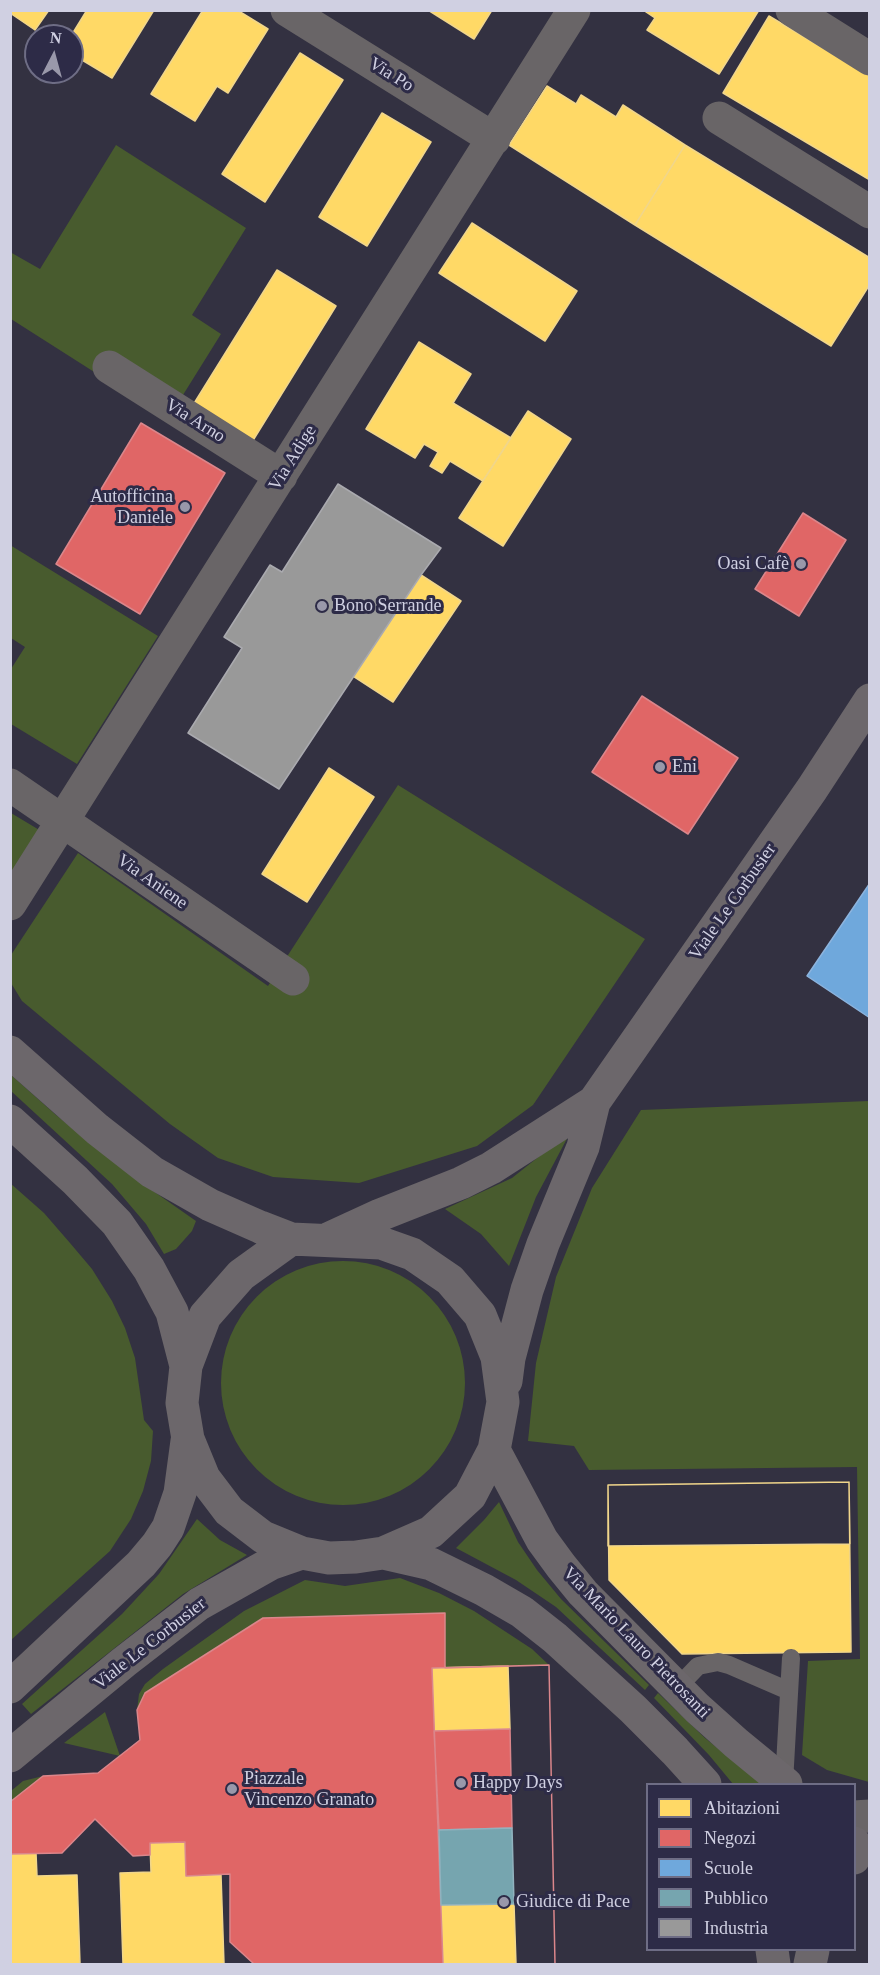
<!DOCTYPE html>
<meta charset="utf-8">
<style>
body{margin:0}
#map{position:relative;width:880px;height:1975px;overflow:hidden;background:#333141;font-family:Georgia,serif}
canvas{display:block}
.frame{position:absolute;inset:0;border:12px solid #d0d0e2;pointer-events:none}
.legend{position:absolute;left:646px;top:1783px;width:210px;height:168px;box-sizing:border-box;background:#2d2b47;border:2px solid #6e6d85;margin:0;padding:8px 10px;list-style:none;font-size:18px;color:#d0d0e2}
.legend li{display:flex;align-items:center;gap:12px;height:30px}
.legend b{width:30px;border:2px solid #6e6d85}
.north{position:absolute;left:24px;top:24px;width:60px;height:60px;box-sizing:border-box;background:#2d2b47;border:2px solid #6e6d85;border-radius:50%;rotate:6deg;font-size:16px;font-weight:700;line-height:24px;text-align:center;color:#d0d0e2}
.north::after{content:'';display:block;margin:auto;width:21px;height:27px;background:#9998aa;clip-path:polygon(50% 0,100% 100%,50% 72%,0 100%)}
</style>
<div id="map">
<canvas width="880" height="1975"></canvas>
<div class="frame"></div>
<ul class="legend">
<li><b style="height:16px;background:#ffd966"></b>Abitazioni</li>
<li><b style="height:16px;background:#e06666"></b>Negozi</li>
<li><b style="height:16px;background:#6fa8dc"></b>Scuole</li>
<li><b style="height:16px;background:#76a5af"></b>Pubblico</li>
<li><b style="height:16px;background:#999"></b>Industria</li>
</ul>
<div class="north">N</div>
</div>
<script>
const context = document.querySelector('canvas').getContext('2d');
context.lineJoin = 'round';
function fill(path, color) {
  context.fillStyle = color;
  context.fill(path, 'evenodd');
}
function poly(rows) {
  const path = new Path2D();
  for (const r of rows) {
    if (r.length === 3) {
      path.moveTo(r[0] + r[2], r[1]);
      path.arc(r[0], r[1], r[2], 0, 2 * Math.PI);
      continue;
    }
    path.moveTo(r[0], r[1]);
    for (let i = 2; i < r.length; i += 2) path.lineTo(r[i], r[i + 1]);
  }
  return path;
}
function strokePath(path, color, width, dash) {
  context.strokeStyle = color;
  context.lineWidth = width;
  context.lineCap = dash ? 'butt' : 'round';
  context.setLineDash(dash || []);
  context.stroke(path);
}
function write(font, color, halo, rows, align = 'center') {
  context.font = font + ' Georgia,serif';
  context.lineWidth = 6;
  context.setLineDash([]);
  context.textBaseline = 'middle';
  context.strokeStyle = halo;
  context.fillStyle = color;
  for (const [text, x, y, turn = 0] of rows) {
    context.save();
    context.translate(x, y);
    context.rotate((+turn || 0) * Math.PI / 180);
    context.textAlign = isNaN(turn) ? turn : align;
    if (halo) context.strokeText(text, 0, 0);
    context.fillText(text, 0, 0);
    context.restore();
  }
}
const green = poly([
 [116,145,246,228,192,315,221,334,168,419,11,319,10,252,40,269],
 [10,545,158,636,77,764,11,724,11,669,25,647,11,638],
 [398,785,645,939,533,1105,477,1146,359,1183,273,1177,218,1158,170,1124,22,1001,11,983,11,955,78,853,268,986],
 [11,813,41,831,11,879],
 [10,1074,56,1115,136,1179,196,1221,192,1231,176,1249,164,1254,146,1224,112,1184,11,1091],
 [869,1101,870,1101,869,1782,827,1770,802,1755,808,1661,860,1659,857,1467,589,1470,574,1446,528,1441,536,1363,556,1277,592,1188,641,1110],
 [571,1131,536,1197,509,1266,481,1234,445,1209,512,1178],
 [10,1183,44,1213,70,1243,92,1269,112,1301,125,1328,135,1358,144,1420,153,1431,151,1461,143,1491,131,1519,110,1551,11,1640],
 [343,1383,122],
 [499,1502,518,1542,537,1570,561,1599,649,1685,645,1690,556,1607,516,1580,456,1548,484,1520],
 [197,1519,220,1540,247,1555,183,1594,31,1714,22,1704,122,1614,159,1574],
 [400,1578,439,1593,474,1611,532,1649,549,1665,445,1668,445,1613,263,1618,145,1693,137,1710,139,1694,145,1684,163,1669,244,1611,305,1580,345,1586],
 [658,1693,705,1738,762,1784,733,1784,709,1755,654,1698],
 [105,1712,120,1756,64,1743],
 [43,1776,11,1802,11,1791,23,1781]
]);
const homes = poly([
 [10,10,49,10,35,30,10,13,10,10],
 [87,10,154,10,112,78,72,54,71,36,87,10],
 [203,10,237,10,268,29,228,93,217,86,195,121,151,94,203,10],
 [428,10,492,10,474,39,428,10],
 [643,10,759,10,719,74,647,30,655,18,643,10],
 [769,16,870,76,870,180,723,93,769,16],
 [300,53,343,80,265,202,222,174,300,53],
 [547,86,576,104,581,95,616,117,623,105,685,145,635,225,509,145,547,86],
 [382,113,431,142,367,246,319,217,382,113],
 [685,145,870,258,870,284,831,346,635,225,685,145],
 [472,223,577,291,545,341,439,273,472,223],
 [277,270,336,306,252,442,193,405,277,270],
 [419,342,471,374,453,403,511,438,483,481,450,461,442,473,430,466,438,452,424,444,415,458,366,429,419,342],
 [528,411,571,439,503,546,459,518,528,411],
 [421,575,461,601,393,702,353,676,421,575],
 [329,768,374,797,307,902,262,874,329,768],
 [849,1482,851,1652,682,1654,609,1580,608,1485,849,1482],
 [849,1482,850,1544,608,1546,608,1485,849,1482],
 [508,1666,510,1729,434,1731,432,1668,508,1666],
 [185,1842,186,1876,221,1875,224,1964,123,1964,120,1873,151,1872,150,1843,185,1842],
 [36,1853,37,1876,77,1875,80,1964,10,1964,10,1854,36,1853],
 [514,1904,516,1964,443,1964,441,1905,514,1904]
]);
const shops = poly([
 [141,423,225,473,140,614,56,564,141,423],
 [803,513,846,540,799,616,755,589,803,513],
 [642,696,738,758,688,834,592,772,642,696],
 [445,1613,445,1668,549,1665,555,1964,10,1964,10,1802,43,1776,98,1773,140,1740,137,1710,145,1693,263,1618,445,1613],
 [549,1665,555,1964,443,1964,432,1668,549,1665],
 [510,1729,512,1828,439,1830,434,1731,510,1729],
 [95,1819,133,1856,150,1855,150,1843,185,1842,186,1876,230,1874,230,1942,254,1964,10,1964,10,1854,62,1853,95,1819]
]);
const schools = poly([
 [870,883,870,1018,807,976,870,883]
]);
const public = poly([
 [512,1828,514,1904,441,1905,439,1830,512,1828]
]);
const industry = poly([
 [338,484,441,548,421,575,279,789,188,733,242,648,224,637,270,565,282,572,338,484]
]);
const lane = poly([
 [677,1688,698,1666,718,1662,729,1665,789,1691],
 [784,1783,791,1658]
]);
const street = poly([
 [287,10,494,139],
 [792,10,870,59],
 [719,118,870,212],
 [109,367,281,476],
 [10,785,293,979],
 [10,904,574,10],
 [854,1817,870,1816]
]);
const secondary = poly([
 [10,1052,97,1129,152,1172,210,1205,260,1227,291,1239],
 [10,1121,75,1180,117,1223,149,1269,172,1312,186,1366],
 [330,1238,380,1215,461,1183,491,1168,594,1102],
 [291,1239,381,1243,412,1254,450,1280,480,1315,497,1357,503,1402,494,1450,470,1496,431,1532,383,1553,356,1557,329,1558,302,1553,263,1537,229,1511,204,1478,188,1439,182,1403,186,1366,205,1316,241,1275,291,1239],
 [506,1381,509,1358,527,1290,543,1244,583,1147,594,1102,812,789,870,700],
 [494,1450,542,1540,561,1566,583,1593,697,1708,736,1743,786,1784],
 [383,1553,431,1564,484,1590,522,1612,555,1638,633,1709,675,1751,705,1784],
 [10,1687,141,1564,157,1545,168,1528,180,1493,187,1441],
 [10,1756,124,1662,199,1604,270,1564,302,1553],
 [854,1843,854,1858],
 [772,1950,774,1964],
 [810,1964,813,1950]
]);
const markers = [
 [185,507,6,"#9998aa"],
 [801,564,6,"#9998aa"],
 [322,606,6,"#9998aa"],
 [660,767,6,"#9998aa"],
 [461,1783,6,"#9998aa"],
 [232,1789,6,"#9998aa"],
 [504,1902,6,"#9998aa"]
];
const streetNames = [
 ["Via Po",391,75,32],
 ["Via Arno",195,421,32],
 ["Via Adige",293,458,-58],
 ["Via Aniene",152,882,35],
 ["Viale Le Corbusier",733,902,-55],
 ["Via Mario Lauro Pietrosanti",636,1643,46],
 ["Viale Le Corbusier",150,1644,-38]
];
const poiNames = [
 ["Autofficina",173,497,"right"],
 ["Daniele",173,518,"right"],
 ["Oasi Cafè",789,564,"right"],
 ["Bono Serrande",334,606],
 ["Eni",672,767],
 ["Piazzale",244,1779],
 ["Vincenzo Granato",244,1800],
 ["Happy Days",473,1783],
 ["Giudice di Pace",516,1902]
];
fill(green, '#485b2e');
fill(homes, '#ffd966');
strokePath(homes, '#f1d68b', 1.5);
fill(shops, '#e06666');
strokePath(shops, '#db868b', 1.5);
fill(schools, '#6fa8dc');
strokePath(schools, '#8cb4de', 1.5);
fill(public, '#76a5af');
strokePath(public, '#91b2be', 1.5);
fill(industry, '#999');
strokePath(industry, '#aaaaaf', 1.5);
strokePath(lane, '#696567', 18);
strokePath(street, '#696567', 33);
strokePath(secondary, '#6c676b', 33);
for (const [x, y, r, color] of markers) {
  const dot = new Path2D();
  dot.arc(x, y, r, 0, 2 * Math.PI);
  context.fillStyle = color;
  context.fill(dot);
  strokePath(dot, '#2d2b47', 2);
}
write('18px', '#d0d0e2', '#2d2b47', streetNames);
write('18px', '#d0d0e2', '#2d2b47', poiNames, 'left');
</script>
